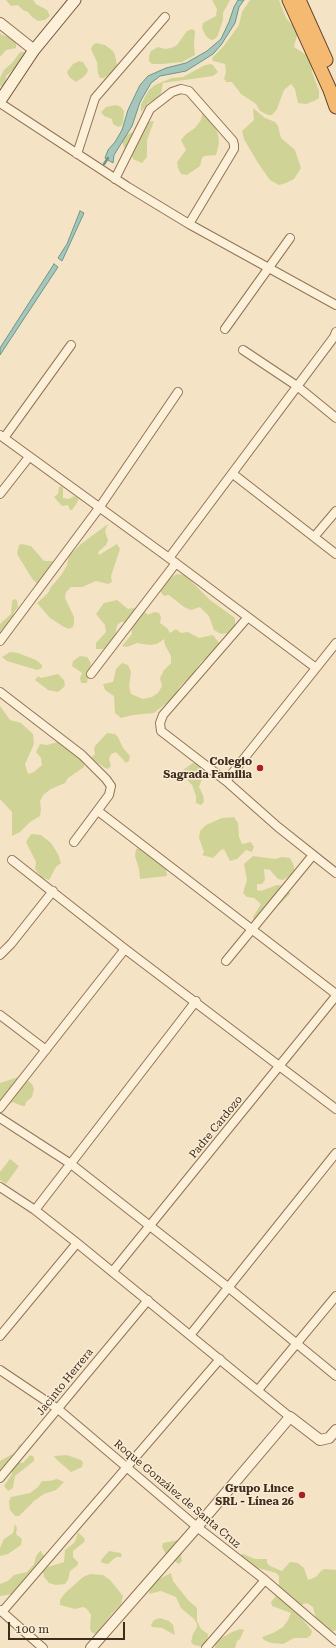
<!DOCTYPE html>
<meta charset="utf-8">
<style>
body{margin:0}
#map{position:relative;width:336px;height:1648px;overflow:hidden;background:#f4e3c4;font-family:"Roboto Serif",serif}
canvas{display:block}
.scale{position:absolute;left:8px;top:1622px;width:117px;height:18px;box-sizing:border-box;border:2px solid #3f2c1d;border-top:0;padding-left:5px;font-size:12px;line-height:14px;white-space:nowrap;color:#3f2c1d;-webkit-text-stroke:3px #faedd5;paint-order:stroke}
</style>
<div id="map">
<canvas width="336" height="1648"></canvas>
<div class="scale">100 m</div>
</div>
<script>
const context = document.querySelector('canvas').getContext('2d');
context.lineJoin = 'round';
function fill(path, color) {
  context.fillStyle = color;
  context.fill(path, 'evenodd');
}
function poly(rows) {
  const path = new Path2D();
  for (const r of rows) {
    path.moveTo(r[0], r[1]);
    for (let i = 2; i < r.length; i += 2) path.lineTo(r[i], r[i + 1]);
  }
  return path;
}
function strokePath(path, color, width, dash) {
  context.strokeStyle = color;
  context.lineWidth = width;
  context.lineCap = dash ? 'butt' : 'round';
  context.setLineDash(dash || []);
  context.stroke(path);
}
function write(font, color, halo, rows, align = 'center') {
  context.font = font + ' "Roboto Serif",serif';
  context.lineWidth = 3;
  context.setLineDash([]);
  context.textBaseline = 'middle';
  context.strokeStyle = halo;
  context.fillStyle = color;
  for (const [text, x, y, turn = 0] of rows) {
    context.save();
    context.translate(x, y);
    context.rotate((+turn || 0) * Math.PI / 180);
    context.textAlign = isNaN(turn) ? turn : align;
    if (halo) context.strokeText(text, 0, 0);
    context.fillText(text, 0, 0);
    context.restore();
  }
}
const green = poly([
 [6,0,33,0,36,4,47,10,50,16,45,20,38,21,32,17,28,12,23,10,18,5,11,6],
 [212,0,230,0,223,13,223,20,218,35,215,39,211,40,206,36,202,28,203,23,216,16,217,9],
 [250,0,279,0,286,18,298,32,294,47,308,56,311,61,312,72,319,91,319,98,314,101,306,104,298,103,295,89,291,84,284,90,277,109,272,115,268,115,260,111,256,104,241,94,232,82,227,82,224,79,226,72,225,64,213,61,212,58,223,47,239,25,242,12],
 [192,29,195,31,194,45,195,55,182,62,162,64,152,64,149,61,149,56,151,51,158,47,165,49,171,48,177,45,187,31],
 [0,33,2,35,9,37,15,41,16,44,16,48,6,50,0,57],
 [96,43,105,45,113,51,115,55,117,66,116,70,104,78,100,78,98,73,97,62,91,49,93,45],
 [20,52,24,52,25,55,20,64,6,76,5,86,0,86,0,78,4,70,12,63],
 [79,61,83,62,88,70,87,73,82,78,76,82,69,77,67,72,73,64],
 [212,64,218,72,213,76,163,83,161,93,158,98,148,103,142,111,141,111,141,104,149,90,155,85,172,78,183,77,205,65],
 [116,105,121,107,124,111,123,122,121,126,118,127,113,124,112,119,104,116,101,112,106,107],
 [253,108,265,118,275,122,278,126,281,138,295,150,301,168,294,179,286,183,279,185,270,180,258,163,244,139,242,131,254,120],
 [203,111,211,119,218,134,219,143,216,155,204,156,202,158,200,166,187,175,181,174,178,168,177,162,186,150,181,140,186,134,195,128,201,120],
 [154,121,147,140,147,157,142,163,133,159,132,156,127,156,122,141,125,136,132,132,135,139,147,122],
 [61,486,63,488,63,498,69,499,74,496,78,498,78,501,72,510,70,510,68,505,62,506,54,497,58,494,59,487],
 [108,524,105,531,108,540,106,545,98,552,99,555,117,544,120,549,111,576,112,582,108,584,96,581,82,587,71,587,66,592,65,598,74,617,74,623,73,627,69,629,64,627,50,618,37,603,48,593,51,587,62,574,67,565,69,556,81,544],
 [22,544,31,546,44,561,53,561,56,564,38,584,33,580,17,554,19,545],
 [177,574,185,575,210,600,235,618,235,625,228,633,221,634,214,630,209,616,200,607,191,610,184,607,169,595,164,596,160,591,162,585,168,579],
 [15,599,17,600,18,607,14,612,13,618,0,636,0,624,11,614,12,601],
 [117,600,128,609,140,607,148,615,154,612,159,613,161,617,160,623,167,628,170,633,176,629,181,633,188,632,199,638,213,635,220,644,213,653,201,662,192,675,180,686,175,696,154,713,133,715,121,718,115,713,114,696,105,690,103,684,113,682,116,669,122,663,128,665,131,672,129,686,131,694,143,699,152,697,158,693,162,686,160,678,164,670,171,663,171,656,165,645,164,639,157,644,150,645,137,643,127,647,122,646,132,634,131,625,128,622,121,622,117,625,115,638,110,644,103,649,96,649,96,643,106,632,105,625,96,614,104,603],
 [10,652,18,653,36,660,42,665,42,668,37,670,7,661,2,657],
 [80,656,87,657,91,663,87,683,81,683,80,678,82,673,72,666,73,661],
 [58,674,64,680,65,686,58,692,48,690,35,680,38,676,41,678],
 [0,706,10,720,21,723,33,734,34,744,25,764,28,774,34,772,42,765,41,758,36,752,40,744,47,745,61,741,84,761,84,767,68,778,65,783,51,789,43,795,40,801,41,809,40,816,30,822,20,832,12,836,12,812,0,799],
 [107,733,115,734,118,737,123,748,130,756,129,761,126,763,116,752,111,754,109,759,111,766,108,769,105,768,91,758,95,754,94,750,95,746],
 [193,763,198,764,204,773,199,787,203,795,204,802,201,805,196,803,196,796,192,785,188,781,183,770],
 [234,817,238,823,239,837,242,844,251,842,254,847,252,852,246,850,237,859,230,861,224,849,221,850,213,858,202,855,204,852,199,838,200,831,206,825,222,818],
 [31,834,41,835,51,843,58,854,61,863,56,867,49,880,41,877,35,869,36,862,26,842],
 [140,848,156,859,166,869,167,876,140,879,139,869,135,856,136,849],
 [253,856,275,859,282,857,290,858,294,866,294,873,283,880,278,879,270,870,264,869,265,880,262,884,257,884,257,890,261,891,277,885,284,886,289,890,290,894,263,920,254,921,253,917,261,904,254,898,247,897,243,893,247,880,244,864],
 [22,1076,32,1084,34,1089,32,1097,26,1102,25,1106,22,1106,13,1102,6,1106,0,1118,0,1083],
 [10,1159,19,1166,6,1184,0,1180,0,1172],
 [24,1444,30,1448,30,1449,26,1447,18,1462,23,1463,30,1455,34,1457,34,1461,15,1476,13,1488,8,1491,4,1486,12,1474,12,1472,0,1473,0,1461,16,1452,19,1445],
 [67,1455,81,1460,83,1463,82,1467,71,1472,56,1459,54,1456],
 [57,1479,64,1482,56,1490,44,1494,34,1501,19,1516,15,1516,10,1510,9,1501,11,1497,30,1493,38,1487,42,1481,49,1481],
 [15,1524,17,1528,16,1534,22,1539,21,1545,8,1554,0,1556,0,1548,4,1539,13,1533],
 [78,1532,85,1539,84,1542,73,1551,73,1557,78,1562,78,1565,70,1571,68,1580,65,1584,56,1585,49,1583,44,1577,43,1571,48,1567,64,1562,65,1550,75,1542],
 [179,1540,183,1550,181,1556,182,1561,179,1564,167,1556,162,1547,163,1543],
 [40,1551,41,1551,45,1558,13,1594,0,1596,0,1584,8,1581,14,1575,27,1572,34,1564,36,1556],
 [109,1551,121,1553,122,1557,116,1557,108,1564,102,1563,101,1560],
 [243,1554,255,1559,267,1559,267,1563,270,1566,282,1571,290,1562,298,1563,304,1568,308,1580,316,1577,321,1571,324,1569,336,1570,336,1630,327,1634,316,1619,313,1607,307,1603,303,1604,301,1607,299,1615,312,1631,311,1635,307,1638,294,1638,283,1644,271,1643,264,1640,262,1637,273,1633,283,1627,288,1620,291,1613,272,1606,271,1602,276,1596,276,1592,277,1592,279,1584,279,1576,276,1573,244,1564,238,1559,240,1555],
 [171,1573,173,1581,188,1600,197,1608,197,1621,201,1629,208,1634,207,1642,202,1647,194,1645,191,1642,193,1634,197,1627,197,1624,194,1619,181,1608,176,1597,161,1591,149,1594,150,1586,157,1580],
 [90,1574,103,1575,110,1580,123,1596,121,1604,110,1616,98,1632,95,1634,91,1632,90,1628,91,1615,87,1609,83,1607,75,1609,60,1605,60,1600,65,1593,83,1577],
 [160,1618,169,1621,173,1625,175,1635,162,1628,152,1627,151,1625,154,1620],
 [240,1629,244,1630,240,1639,237,1641,235,1648,215,1648,215,1643,218,1640,232,1632]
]);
const water = poly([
 [238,0,244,0,239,7,235,23,221,45,213,54,186,71,160,76,151,83,140,102,132,126,114,155,113,163,105,158,108,150,115,142,122,130,128,110,140,85,148,76,166,68,186,63,207,51,221,39,229,22,234,7,238,0],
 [80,211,84,213,62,261,58,258,67,244,80,211],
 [54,264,58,267,0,355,0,348,54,264]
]);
const stream = poly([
 [104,164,108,158]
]);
const minor = poly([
 [0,103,128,187,189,224,336,305],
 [77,154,95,98,165,17],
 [115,179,150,109,172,92,181,89,189,91,233,141,234,145,234,149,189,224],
 [225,329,290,238],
 [243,350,297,386,336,418],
 [0,435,169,558,316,668],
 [4,438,71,345],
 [233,474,336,554],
 [0,494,29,457],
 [314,537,336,511],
 [169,558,334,337,336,332],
 [0,641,99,508,178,392],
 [336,643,226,781,278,827,336,873],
 [91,674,176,563],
 [0,692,82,755,106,779,111,786,109,795,74,842],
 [226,781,161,731,160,723,163,715,248,617],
 [98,811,336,994],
 [12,860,125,949,336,1109],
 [0,955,11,944,53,891],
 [226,961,313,855],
 [0,1015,46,1050],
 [0,1108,125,949],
 [0,1118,71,1164,229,1288,336,1376],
 [0,1187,35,1210,77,1243,290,1417],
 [35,1210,196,1001],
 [113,1271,336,996],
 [191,1334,336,1153],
 [0,1336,77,1243],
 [0,1370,58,1409,197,1527,265,1580,336,1641],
 [258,1390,336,1296],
 [0,1478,148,1300],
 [0,1610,43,1648],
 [2,1612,220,1359],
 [206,1648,265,1580]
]);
const tertiary = poly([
 [0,23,34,50],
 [91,1648,197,1527,290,1417,320,1440,329,1438,336,1430]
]);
const secondary = poly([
 [0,101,34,50,75,0]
]);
const trunk = poly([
 [289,0,330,90,336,107],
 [299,0,326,60]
]);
const markers = [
 [260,768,4,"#a81f27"],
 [302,1495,4,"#a81f27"]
];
const poiNames = [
 ["Colegio",252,762],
 ["Sagrada Familia",252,775],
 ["Grupo Lince",294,1489],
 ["SRL - Línea 26",294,1502]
];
const streetNames = [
 ["Padre Cardozo",216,1127,-51],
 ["Jacinto Herrera",65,1382,-51],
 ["Roque González de Santa Cruz",177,1494,40]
];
fill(green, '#cfd496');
fill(water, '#a6c6bb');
strokePath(water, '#6b9689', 1);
strokePath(stream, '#6b9689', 2.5);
strokePath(minor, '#917357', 10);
strokePath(tertiary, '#917357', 12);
strokePath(secondary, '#73543a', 13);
strokePath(trunk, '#5f412c', 15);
strokePath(minor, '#fdf0d9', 8);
strokePath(tertiary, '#fdf0d9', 10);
strokePath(secondary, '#fdf0d9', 11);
strokePath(trunk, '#f4ba72', 13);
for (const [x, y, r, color] of markers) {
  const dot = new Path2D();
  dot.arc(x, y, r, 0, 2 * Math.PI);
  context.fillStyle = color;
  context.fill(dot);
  strokePath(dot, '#faedd5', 1.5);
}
write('bold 11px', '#3f2c1d', '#faedd5', poiNames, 'right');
write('11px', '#3f2c1d', '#faedd5', streetNames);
</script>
